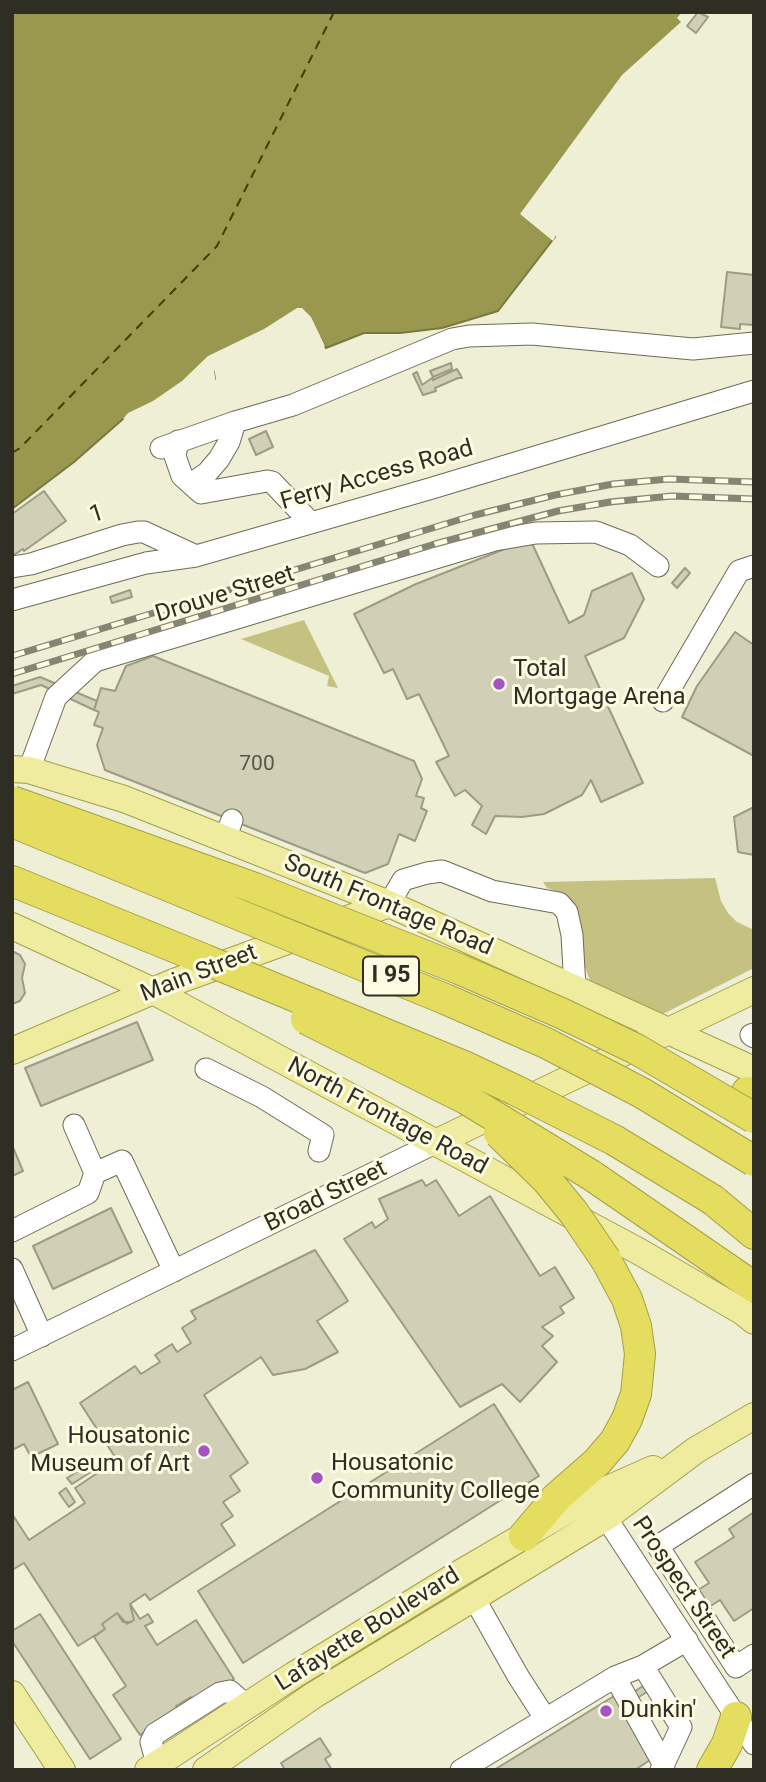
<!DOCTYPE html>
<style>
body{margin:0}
#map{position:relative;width:766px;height:1782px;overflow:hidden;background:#efefd5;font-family:Roboto,sans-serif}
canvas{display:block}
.frame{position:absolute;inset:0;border:14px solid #2e2e24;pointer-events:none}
</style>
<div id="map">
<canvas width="766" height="1782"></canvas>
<div class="frame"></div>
</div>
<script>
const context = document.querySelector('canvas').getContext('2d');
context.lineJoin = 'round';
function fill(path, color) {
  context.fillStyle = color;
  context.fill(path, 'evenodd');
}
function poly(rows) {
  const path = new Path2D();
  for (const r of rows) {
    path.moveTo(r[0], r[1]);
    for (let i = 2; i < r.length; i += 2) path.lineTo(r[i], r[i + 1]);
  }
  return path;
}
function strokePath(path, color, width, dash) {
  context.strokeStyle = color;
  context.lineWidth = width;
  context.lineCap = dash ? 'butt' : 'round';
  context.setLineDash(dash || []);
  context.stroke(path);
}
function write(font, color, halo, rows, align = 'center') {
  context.font = font + ' Roboto,sans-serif';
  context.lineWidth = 6;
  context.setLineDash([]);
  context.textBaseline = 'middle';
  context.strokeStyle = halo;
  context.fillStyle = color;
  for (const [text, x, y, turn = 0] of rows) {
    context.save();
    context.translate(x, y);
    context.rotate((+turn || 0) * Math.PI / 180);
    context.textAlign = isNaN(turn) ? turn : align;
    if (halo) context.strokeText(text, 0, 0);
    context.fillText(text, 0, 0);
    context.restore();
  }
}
const green = poly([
 [304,620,338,688,327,686,329,676,241,639],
 [715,878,721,901,728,913,737,922,754,930,754,968,661,1015,590,981,585,967,579,915,575,906,565,894,547,888,543,882]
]);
const water = poly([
 [12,12,712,12,623,94,551,216,555,237,498,311,442,328,400,333,364,333,326,348,308,316,295,314,213,368,215,379,137,418,123,419,74,462,12,509,12,12]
]);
const pier = poly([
 [682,12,716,12,678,63,655,84,628,99,624,99,616,113,623,117,623,121,554,217,557,233,553,241,520,214,622,75,681,22,677,18],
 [297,308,302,308,311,317,325,346,322,348,308,320,296,318,251,349,214,371,216,383,180,413,152,422,129,422,123,419,128,413,153,401,182,381,208,356,264,329]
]);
const ferry = poly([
 [12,453,20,448,217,246,334,12]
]);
const building = poly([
 [698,12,708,17,696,33,687,26,698,12],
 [727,272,754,275,754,325,740,324,740,329,721,327,727,272],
 [451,363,452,369,433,377,430,371,451,363],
 [457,369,462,378,458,378,435,388,436,391,423,395,413,374,417,372,422,385,432,378,433,380,457,369],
 [266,431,273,447,256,455,249,439,266,431],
 [44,491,66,521,24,551,23,549,12,556,12,514,44,491],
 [530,539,569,623,584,615,592,591,632,573,644,599,624,638,585,656,643,783,601,802,591,780,582,795,544,814,522,817,495,816,486,834,472,825,482,806,465,790,455,796,436,762,449,756,419,694,407,699,393,669,384,673,354,614,416,584,530,539],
 [685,568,690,573,677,588,672,583,685,568],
 [130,590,132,597,112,603,110,597,130,590],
 [735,632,754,645,754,756,682,717,697,686,735,632],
 [153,656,414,761,422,779,416,796,424,798,421,808,427,811,415,841,399,834,388,864,365,873,105,770,97,745,103,728,94,725,99,712,94,710,101,688,115,691,126,666,153,656],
 [40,677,97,701,94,710,41,685,12,694,12,686,40,677],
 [754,807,754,855,738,852,734,817,754,807],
 [12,951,20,955,25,964,22,978,25,993,20,1001,12,1004,12,951],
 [137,1022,153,1060,41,1106,25,1068,137,1022],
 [12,1145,23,1171,12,1176,12,1145],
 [422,1180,426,1186,436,1180,459,1216,490,1196,540,1276,555,1267,574,1298,560,1307,564,1313,542,1327,553,1336,542,1346,557,1362,520,1402,502,1384,460,1407,344,1239,372,1222,375,1228,388,1219,379,1199,422,1180],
 [111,1208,132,1252,53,1289,33,1246,111,1208],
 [315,1250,348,1301,317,1321,338,1352,305,1369,273,1375,261,1357,204,1395,248,1463,230,1476,240,1491,223,1502,233,1516,221,1524,235,1545,150,1600,145,1594,130,1604,134,1620,131,1622,123,1622,117,1613,102,1624,105,1629,78,1646,24,1563,12,1570,12,1514,29,1540,85,1503,75,1488,117,1460,80,1403,135,1366,141,1374,160,1362,155,1355,172,1344,177,1352,191,1343,182,1328,196,1319,191,1311,315,1250],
 [28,1382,58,1444,31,1457,24,1444,12,1450,12,1390,28,1382],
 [494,1404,539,1476,243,1663,198,1591,494,1404],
 [88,1465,91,1472,72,1484,67,1478,88,1465],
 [66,1488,75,1502,69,1507,59,1493,66,1488],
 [754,1512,754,1608,734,1621,720,1600,709,1607,698,1590,709,1583,695,1562,734,1537,729,1529,754,1512],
 [130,1604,140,1619,148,1614,153,1622,145,1626,157,1645,196,1620,234,1679,196,1704,191,1697,176,1706,178,1710,140,1735,113,1695,126,1686,94,1637,105,1629,102,1624,117,1613,127,1624,134,1620,130,1604],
 [40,1614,121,1739,90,1759,12,1641,12,1631,40,1614],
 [643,1686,647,1692,622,1707,653,1758,635,1770,494,1770,614,1696,618,1702,643,1686],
 [320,1738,331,1755,325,1759,332,1770,285,1770,281,1763,320,1738]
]);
const minor = poly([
 [178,441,175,456,182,476,191,484,207,473,219,459,229,442,235,422],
 [161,448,235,422,293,405,452,339,469,336,532,334,693,349,754,343],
 [191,484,201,493,267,481,272,482,311,523],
 [12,567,31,564,122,535,138,532,144,532,196,556],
 [12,600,146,563,196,556,429,489,754,391],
 [663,701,739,571,754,566],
 [29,770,56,697,95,661,495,540,536,533,596,532,630,545,658,566],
 [225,839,232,820],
 [389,904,403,880,427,873,442,871,492,891,559,903,567,912,572,935,575,988],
 [754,1034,751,1035,754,1037],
 [206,1069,262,1097,323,1135,319,1151],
 [74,1125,95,1173,122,1161,174,1271],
 [12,1231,88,1193,95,1173],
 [12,1269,42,1336],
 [12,1350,435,1143],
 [754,1484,658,1546,736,1667,754,1655],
 [599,1507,754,1744],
 [474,1598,518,1676,545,1718],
 [643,1666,681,1727,661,1770],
 [615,1677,664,1765],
 [157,1764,151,1742,155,1734,220,1693,230,1691,247,1706],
 [461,1770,615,1677,643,1666,687,1640]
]);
const major = poly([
 [12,769,29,770,124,799,389,904,754,1070],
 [12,926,153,991,640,1252,743,1312,754,1321],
 [12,1051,174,982,389,904],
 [435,1143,754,990],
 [12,1694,62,1770],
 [148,1770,294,1675,457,1575,592,1496,653,1469],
 [206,1770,314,1695,605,1518,696,1450,754,1416]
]);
const highway = poly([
 [12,881,206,960],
 [747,1092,754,1096],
 [591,1175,754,1287],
 [713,1200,754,1234],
 [524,1536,556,1498,597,1462,615,1441,627,1419,636,1394,640,1354,636,1326,627,1299,606,1260],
 [712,1770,727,1744,736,1717]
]);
const rail = poly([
 [12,656,475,515,555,495,613,484,669,479,754,482],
 [12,674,435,544,558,511,610,502,672,496,754,499]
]);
const highwayBridge = poly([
 [12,801,255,888,459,969,561,1013,636,1049,754,1118],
 [12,822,445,999,546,1043,642,1093,754,1161],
 [206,960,464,1066,515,1090,614,1140,713,1200],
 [306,1019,466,1099,591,1175],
 [499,1133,547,1180,574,1213,606,1260]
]);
const markers = [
 [499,684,7,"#a654c4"],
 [204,1451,7,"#a654c4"],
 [317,1478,7,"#a654c4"],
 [606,1711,7,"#a654c4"]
];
const numberNames = [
 ["700",257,765]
];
const shields = [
 [391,976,56]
];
const shieldNames = [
 ["I 95",391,976]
];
const streetNames = [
 ["Ferry Access Road",377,476,-16],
 ["1",97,515,-18],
 ["Drouve Street",225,595,-17],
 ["South Frontage Road",388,906,23],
 ["Main Street",199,974,-21],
 ["North Frontage Road",387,1117,28],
 ["Broad Street",326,1197,-26],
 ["Prospect Street",683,1588,56],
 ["Lafayette Boulevard",368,1630,-32]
];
const poiNames = [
 ["Total",513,670],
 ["Mortgage Arena",513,698],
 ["Housatonic",190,1437,"right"],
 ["Museum of Art",190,1465,"right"],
 ["Housatonic",331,1464],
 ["Community College",331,1492],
 ["Dunkin'",620,1711]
];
fill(green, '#c5c281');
fill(water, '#9a974e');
strokePath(water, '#7a7841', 2);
fill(pier, '#efefd5');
strokePath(ferry, '#413d00', 2, [9, 7]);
fill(building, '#d1d0b7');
strokePath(building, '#9c9c84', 2);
strokePath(minor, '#6d6c55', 23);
strokePath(major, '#a4a04a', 28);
strokePath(highway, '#a4a04a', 32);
strokePath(minor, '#fff', 21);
strokePath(major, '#efeb9f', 26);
strokePath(highway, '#e4dd5f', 30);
strokePath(rail, '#858574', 7);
strokePath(rail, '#fdfce2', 4.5, [13]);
strokePath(highwayBridge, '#a4a04a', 32, []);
strokePath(highwayBridge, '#e4dd5f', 30);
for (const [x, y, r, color] of markers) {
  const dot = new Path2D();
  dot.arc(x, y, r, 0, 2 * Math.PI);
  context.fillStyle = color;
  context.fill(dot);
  strokePath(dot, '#fdfce2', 2.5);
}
write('21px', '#575649', null, numberNames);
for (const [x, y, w] of shields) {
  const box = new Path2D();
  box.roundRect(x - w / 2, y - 19.5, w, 39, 5);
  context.fillStyle = '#fdfce2';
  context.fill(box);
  strokePath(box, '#2e2e24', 2);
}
write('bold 23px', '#2e2e24', null, shieldNames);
write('24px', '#2e2e24', '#fdfce2', streetNames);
write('24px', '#2e2e24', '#fdfce2', poiNames, 'left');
</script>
